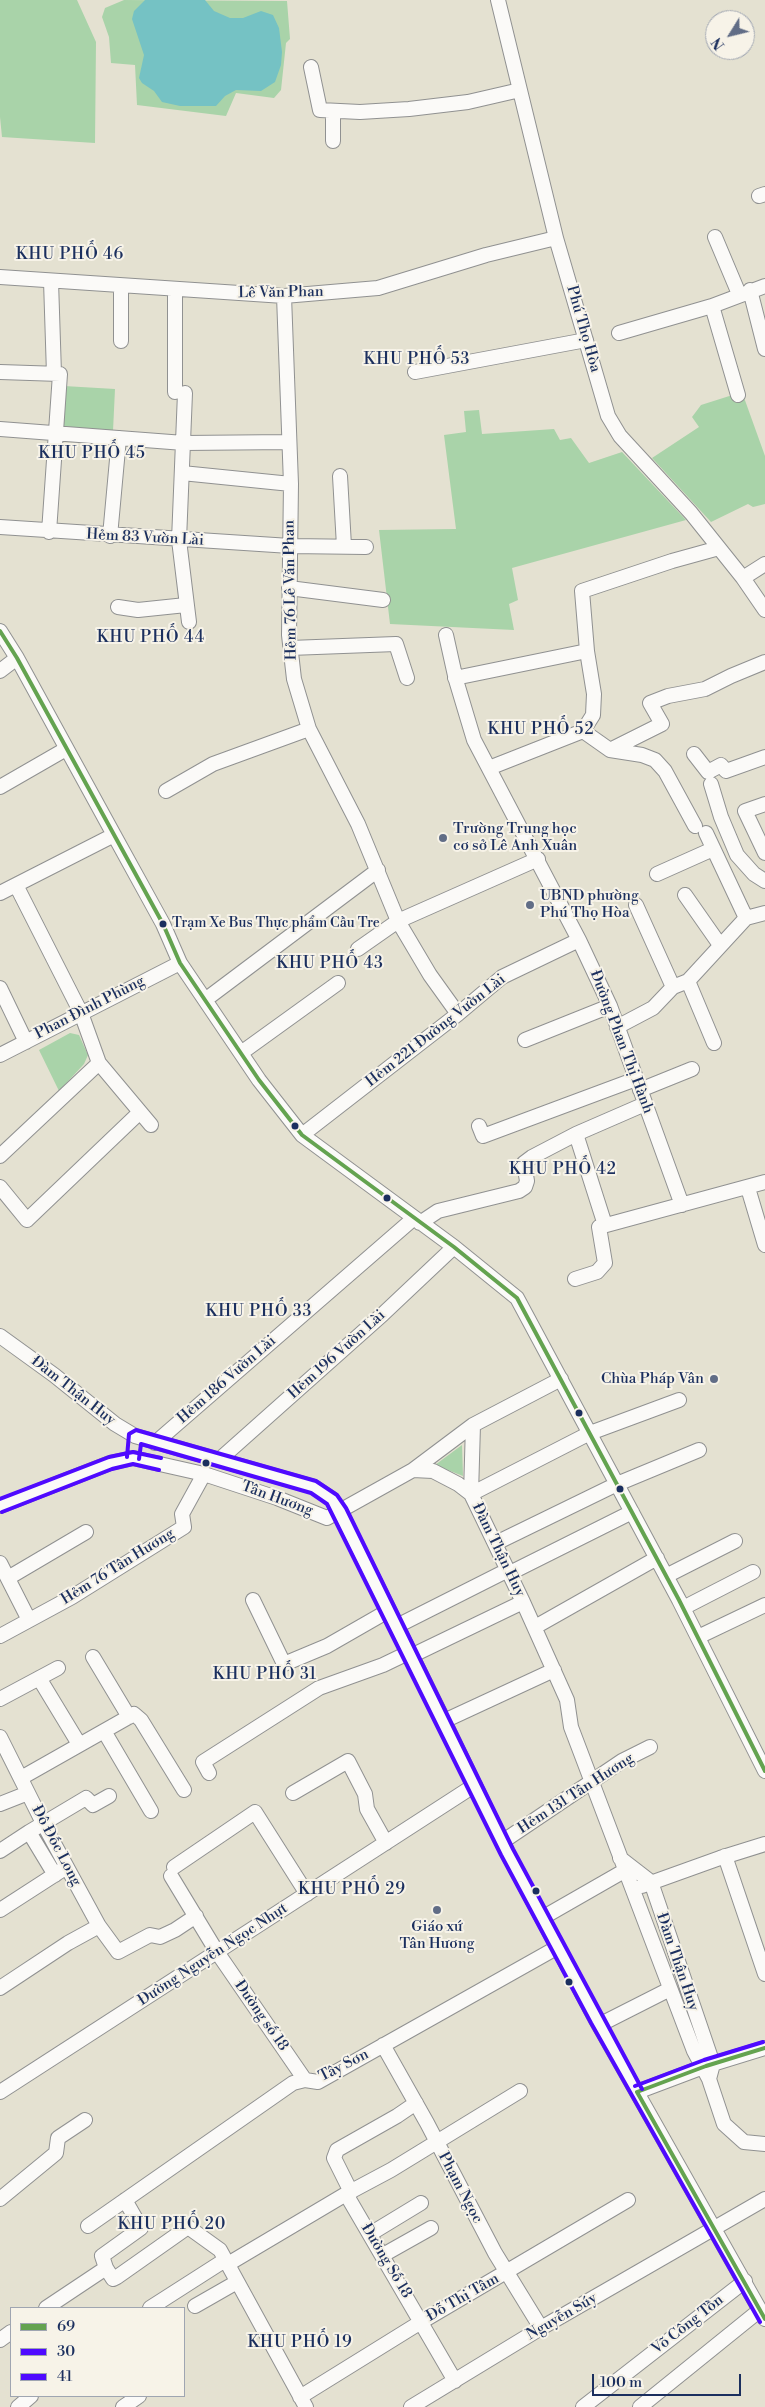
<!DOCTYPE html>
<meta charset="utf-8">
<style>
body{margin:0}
#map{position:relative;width:765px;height:2407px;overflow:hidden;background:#e4e1d1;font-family:"Libre Bodoni",serif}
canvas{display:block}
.legend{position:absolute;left:10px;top:2307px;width:175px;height:90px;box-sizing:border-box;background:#f7f3e8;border:1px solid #9fa5b1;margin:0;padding:6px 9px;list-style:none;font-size:15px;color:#1b2f5e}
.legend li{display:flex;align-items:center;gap:10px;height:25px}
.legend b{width:25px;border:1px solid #9fa5b1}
.north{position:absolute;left:705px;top:10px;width:50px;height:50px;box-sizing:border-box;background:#f7f3e8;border:1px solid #9fa5b1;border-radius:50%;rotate:234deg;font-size:14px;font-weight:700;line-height:20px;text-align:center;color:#1b2f5e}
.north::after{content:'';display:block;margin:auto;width:18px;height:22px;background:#616d86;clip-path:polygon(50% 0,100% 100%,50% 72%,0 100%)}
.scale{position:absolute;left:592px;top:2374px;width:149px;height:22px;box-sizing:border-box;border:2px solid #1b2f5e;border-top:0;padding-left:6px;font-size:15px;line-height:18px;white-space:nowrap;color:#1b2f5e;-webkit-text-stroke:4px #f7f3e8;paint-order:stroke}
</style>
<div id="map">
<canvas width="765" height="2407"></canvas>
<ul class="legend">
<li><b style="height:6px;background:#64a350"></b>69</li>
<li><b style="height:6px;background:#4f0aff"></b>30</li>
<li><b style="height:6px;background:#4f0aff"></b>41</li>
</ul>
<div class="north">N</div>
<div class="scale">100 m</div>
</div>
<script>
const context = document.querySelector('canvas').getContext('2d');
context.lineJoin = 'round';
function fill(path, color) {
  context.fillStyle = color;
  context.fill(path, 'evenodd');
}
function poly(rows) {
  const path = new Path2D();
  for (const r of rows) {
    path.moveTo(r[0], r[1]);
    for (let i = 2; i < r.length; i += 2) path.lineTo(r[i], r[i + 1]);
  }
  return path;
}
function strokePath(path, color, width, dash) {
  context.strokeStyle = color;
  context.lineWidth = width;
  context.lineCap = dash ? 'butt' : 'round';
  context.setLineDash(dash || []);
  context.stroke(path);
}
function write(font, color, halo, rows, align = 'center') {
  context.font = font + ' "Libre Bodoni",serif';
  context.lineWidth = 4;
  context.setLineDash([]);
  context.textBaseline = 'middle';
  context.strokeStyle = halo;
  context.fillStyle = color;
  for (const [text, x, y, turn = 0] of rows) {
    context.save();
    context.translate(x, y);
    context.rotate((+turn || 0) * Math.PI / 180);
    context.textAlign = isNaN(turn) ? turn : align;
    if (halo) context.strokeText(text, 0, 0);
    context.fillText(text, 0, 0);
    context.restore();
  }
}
const green = poly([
 [0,0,77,0,96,42,95,143,2,137,0,117],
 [124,0,287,1,290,39,286,43,281,90,274,98,236,93,226,116,137,105,135,65,111,63,109,37,102,17,105,8],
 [64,386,115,389,113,431,62,428],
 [742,392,765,456,765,504,753,507,748,504,711,522,652,458,699,427,692,417,701,405],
 [479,410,482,434,554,429,560,440,571,438,589,463,622,452,686,520,512,568,518,600,509,604,514,630,390,624,379,530,456,529,444,435,466,432,464,411],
 [70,1033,79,1035,88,1055,84,1064,59,1091,39,1050],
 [462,1445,463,1476,435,1465]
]);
const water = poly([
 [145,0,205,0,214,11,230,18,243,18,261,11,273,15,279,28,282,52,281,65,275,82,261,91,236,90,225,96,216,106,180,106,162,102,154,91,142,83,139,78,144,55,132,19,134,11]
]);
const minor = poly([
 [498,0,556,238,608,416,620,436,691,513,743,578,765,610],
 [311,67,320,110,360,112,409,109,468,102,520,90],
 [333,111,333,141],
 [759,196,765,194],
 [715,237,739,294],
 [0,277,284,296,378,288,486,255,556,238],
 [51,281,54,374],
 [121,287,121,341],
 [750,290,765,349],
 [284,296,291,484,289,635,294,679,309,729,358,824,398,921,430,975,458,1014],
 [712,306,738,395],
 [619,333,712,306,765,286],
 [0,372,60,374,49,532],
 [415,372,586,340],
 [175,392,175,290],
 [185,393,179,540,189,622],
 [0,429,184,443,289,442],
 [182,473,291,484],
 [340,476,344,546],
 [0,527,290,546,366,547],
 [110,536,119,438],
 [743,578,765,564],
 [289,588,383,600],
 [118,607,138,610,186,605],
 [0,631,17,658,114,835,163,924,180,963,259,1080,302,1135,454,1247,517,1298,679,1600,765,1771],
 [446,635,456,680,474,740,579,940,610,1006,682,1205],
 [290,648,396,644,407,678],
 [0,671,17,658],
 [455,678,587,651],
 [610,750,662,724,650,703,668,696,705,689,731,676,765,662],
 [694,754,708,772,721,765,726,771,765,757],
 [489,768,583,731],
 [711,784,721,817,737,855,754,874,765,881],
 [0,787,66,749],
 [166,791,213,764,309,729],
 [765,804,745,811,765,853],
 [695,826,665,771,655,760,642,755,610,750,583,731,593,715,594,694,587,651,582,591,672,561,719,548],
 [706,833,746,918],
 [657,874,713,849],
 [16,885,81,1013,99,1063,151,1125],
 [0,893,114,835],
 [685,895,720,945],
 [636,905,673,987],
 [358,949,398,921,538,859],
 [688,981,714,1043],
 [0,988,26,1042],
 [205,1000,378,870],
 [617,1027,653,1008,673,987,688,981,746,918,765,913],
 [525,1040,610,1006],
 [241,1053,338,983],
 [0,1055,180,963],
 [640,1090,692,1069],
 [479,1126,483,1136,636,1079],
 [576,1134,605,1225],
 [302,1135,458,1014,502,977,579,940],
 [0,1156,99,1063],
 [0,1187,27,1220,139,1113],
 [748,1188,765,1245],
 [420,1223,438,1211,519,1191,525,1187,527,1181,524,1163,532,1157,576,1134,645,1104],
 [575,1279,597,1272,605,1263,599,1227,765,1182],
 [0,1336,54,1375,115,1424,135,1436,314,1487,332,1499,340,1511,444,1721,507,1852,596,2020,765,2319],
 [473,1425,471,1494,590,1433,679,1400],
 [155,1443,413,1219],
 [219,1460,383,1314,454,1247],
 [413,1470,473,1425,561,1379],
 [0,1506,110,1463,133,1458,204,1474,277,1498,327,1518,413,1470,433,1471,458,1484,471,1494,523,1602,567,1700,571,1727,694,2051,709,2079,724,2124,744,2142,765,2144],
 [496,1543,617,1484,699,1450],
 [0,1563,29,1620],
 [510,1573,632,1512],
 [666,1576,735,1541],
 [8,1578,86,1532],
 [253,1600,284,1664,327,1646,388,1611],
 [683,1608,753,1572],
 [397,1626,508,1570],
 [535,1627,657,1558],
 [0,1636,72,1597,184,1527,182,1514,204,1474],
 [698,1637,765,1605],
 [411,1656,523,1602],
 [93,1657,129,1717],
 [39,1678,79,1744],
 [0,1699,58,1668],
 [444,1721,554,1670],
 [104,1731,151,1811],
 [0,1737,44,1825,99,1926,118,1952,150,1935,160,1937,175,1930,196,1916],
 [209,1773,203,1762,319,1688,383,1665,410,1652],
 [21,1778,134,1714,141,1720,184,1790],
 [293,1793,348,1761,365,1794,367,1809,386,1843],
 [0,1804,28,1793],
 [502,1842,622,1761,650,1747],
 [0,1851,29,1832],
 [725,1856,765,1974],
 [620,1858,651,1882,711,2058,713,2064,709,2079],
 [174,1867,255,1812,307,1894],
 [55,1875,29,1832,86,1798,93,1805,109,1796],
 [171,1876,217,1952,305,2080],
 [642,1886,720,1858,765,1844],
 [0,1910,62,1870],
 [542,1918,631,1867],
 [0,1988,68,1943,99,1926],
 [599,2025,670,1989],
 [383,2045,427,2123,495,2253,541,2328],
 [0,2092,475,1785],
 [637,2092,706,2066,765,2048],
 [351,2192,334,2158,337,2150,397,2116,416,2103],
 [346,2194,455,2381],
 [0,2199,56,2153,58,2138,85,2120],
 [88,2226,293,2083,305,2080,318,2082,558,1947],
 [370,2234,421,2203],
 [383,2255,431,2228],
 [228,2264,346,2194,391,2170,520,2091],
 [106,2268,113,2279,117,2277,188,2227,220,2250,306,2407],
 [195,2306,237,2282],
 [46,2308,106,2268,102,2256,141,2228,125,2200],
 [150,2308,225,2260],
 [0,2340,11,2332],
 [300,2397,421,2322,628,2200],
 [18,2407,31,2396],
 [123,2407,139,2396],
 [411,2407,541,2328,765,2199],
 [583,2407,745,2281],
 [640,2407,760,2310]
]);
const bus1 = poly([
 [0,631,17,658,163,924,180,963,259,1080,302,1135,454,1247,517,1298,679,1600,765,1771],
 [637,2092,765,2319],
 [637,2092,706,2066,765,2048]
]);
const bus2 = poly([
 [139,1459,141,1444,311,1493,327,1504,501,1855,591,2023,760,2322],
 [2,1512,112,1469,133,1464,159,1470]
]);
const bus3 = poly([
 [127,1457,129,1434,136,1430,316,1481,337,1495,346,1508,513,1849,642,2089],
 [0,1499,109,1457,133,1452,161,1458],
 [635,2086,704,2060,763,2042]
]);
const markers = [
 [443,838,5,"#616d86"],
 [530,905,5,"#616d86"],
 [163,924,4.5,"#1b2f5e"],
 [295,1126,4.5,"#1b2f5e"],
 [387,1198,4.5,"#1b2f5e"],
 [714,1379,5,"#616d86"],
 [579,1413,4.5,"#1b2f5e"],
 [206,1463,4.5,"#1b2f5e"],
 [620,1489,4.5,"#1b2f5e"],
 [536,1891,4.5,"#1b2f5e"],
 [437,1910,5,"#616d86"],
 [569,1982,4.5,"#1b2f5e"]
];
const busNames = [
 ["Trạm Xe Bus Thực phẩm Cầu Tre",172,924]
];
const streetNames = [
 ["Lê Văn Phan",281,293,-1],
 ["Phú Thọ Hòa",583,329,74],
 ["Hẻm 83 Vườn Lài",145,538,3],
 ["Hẻm 76 Lê Văn Phan",291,590,-91],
 ["Phan Đình Phùng",90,1008,-27],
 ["Hẻm 221 Đường Vườn Lài",436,1031,-38],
 ["Đường Phan Thị Hành",621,1042,69],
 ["Hẻm 196 Vườn Lài",337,1355,-42],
 ["Hẻm 186 Vườn Lài",227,1380,-41],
 ["Đàm Thận Huy",73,1391,38],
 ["Tân Hương",277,1499,20],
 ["Đàm Thận Huy",498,1550,64],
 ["Hẻm 76 Tân Hương",118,1567,-32],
 ["Hẻm 131 Tân Hương",576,1794,-33],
 ["Đô Đốc Long",56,1846,62],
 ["Đường Nguyễn Ngọc Nhựt",213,1955,-33],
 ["Đàm Thận Huy",677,1962,71],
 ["Đường số 18",261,2016,55],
 ["Tây Sơn",344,2066,-27],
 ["Phạm Ngọc",460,2188,62],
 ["Đường Số 18",386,2261,59],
 ["Đỗ Thị Tâm",463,2298,-30],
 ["Nguyễn Súy",562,2317,-30],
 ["Võ Công Tồn",688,2325,-38]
];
const poiNames = [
 ["Trường Trung học",453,829],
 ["cơ sở Lê Anh Xuân",453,846],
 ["UBND phường",540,896],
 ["Phú Thọ Hòa",540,913],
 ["Chùa Pháp Vân",704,1379,"right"],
 ["Giáo xứ",437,1927,"center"],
 ["Tân Hương",437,1944,"center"]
];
const neighbourhoodNames = [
 ["KHU PHỐ 46",70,255],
 ["KHU PHỐ 53",417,360],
 ["KHU PHỐ 45",92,454],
 ["KHU PHỐ 44",151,638],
 ["KHU PHỐ 52",541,730],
 ["KHU PHỐ 43",330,964],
 ["KHU PHỐ 42",563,1170],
 ["KHU PHỐ 33",259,1312],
 ["KHU PHỐ 31",265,1675],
 ["KHU PHỐ 29",352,1890],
 ["KHU PHỐ 20",172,2225],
 ["KHU PHỐ 19",300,2343]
];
fill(green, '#a9d3a9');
fill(water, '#75c2c4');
strokePath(minor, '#909191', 16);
strokePath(minor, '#fbfaf8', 14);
strokePath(bus1, '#64a350', 4);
strokePath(bus2, '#4f0aff', 4);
strokePath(bus3, '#4f0aff', 4);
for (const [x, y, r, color] of markers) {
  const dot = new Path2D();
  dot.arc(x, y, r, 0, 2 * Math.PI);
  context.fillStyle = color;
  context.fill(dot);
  strokePath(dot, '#f7f3e8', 2);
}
write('14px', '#1b2f5e', '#f7f3e8', busNames, 'left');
write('15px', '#1b2f5e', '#f7f3e8', streetNames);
write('15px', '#1b2f5e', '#f7f3e8', poiNames, 'left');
context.letterSpacing = '1px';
write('16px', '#1b2f5e', '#f7f3e8', neighbourhoodNames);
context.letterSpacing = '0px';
</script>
